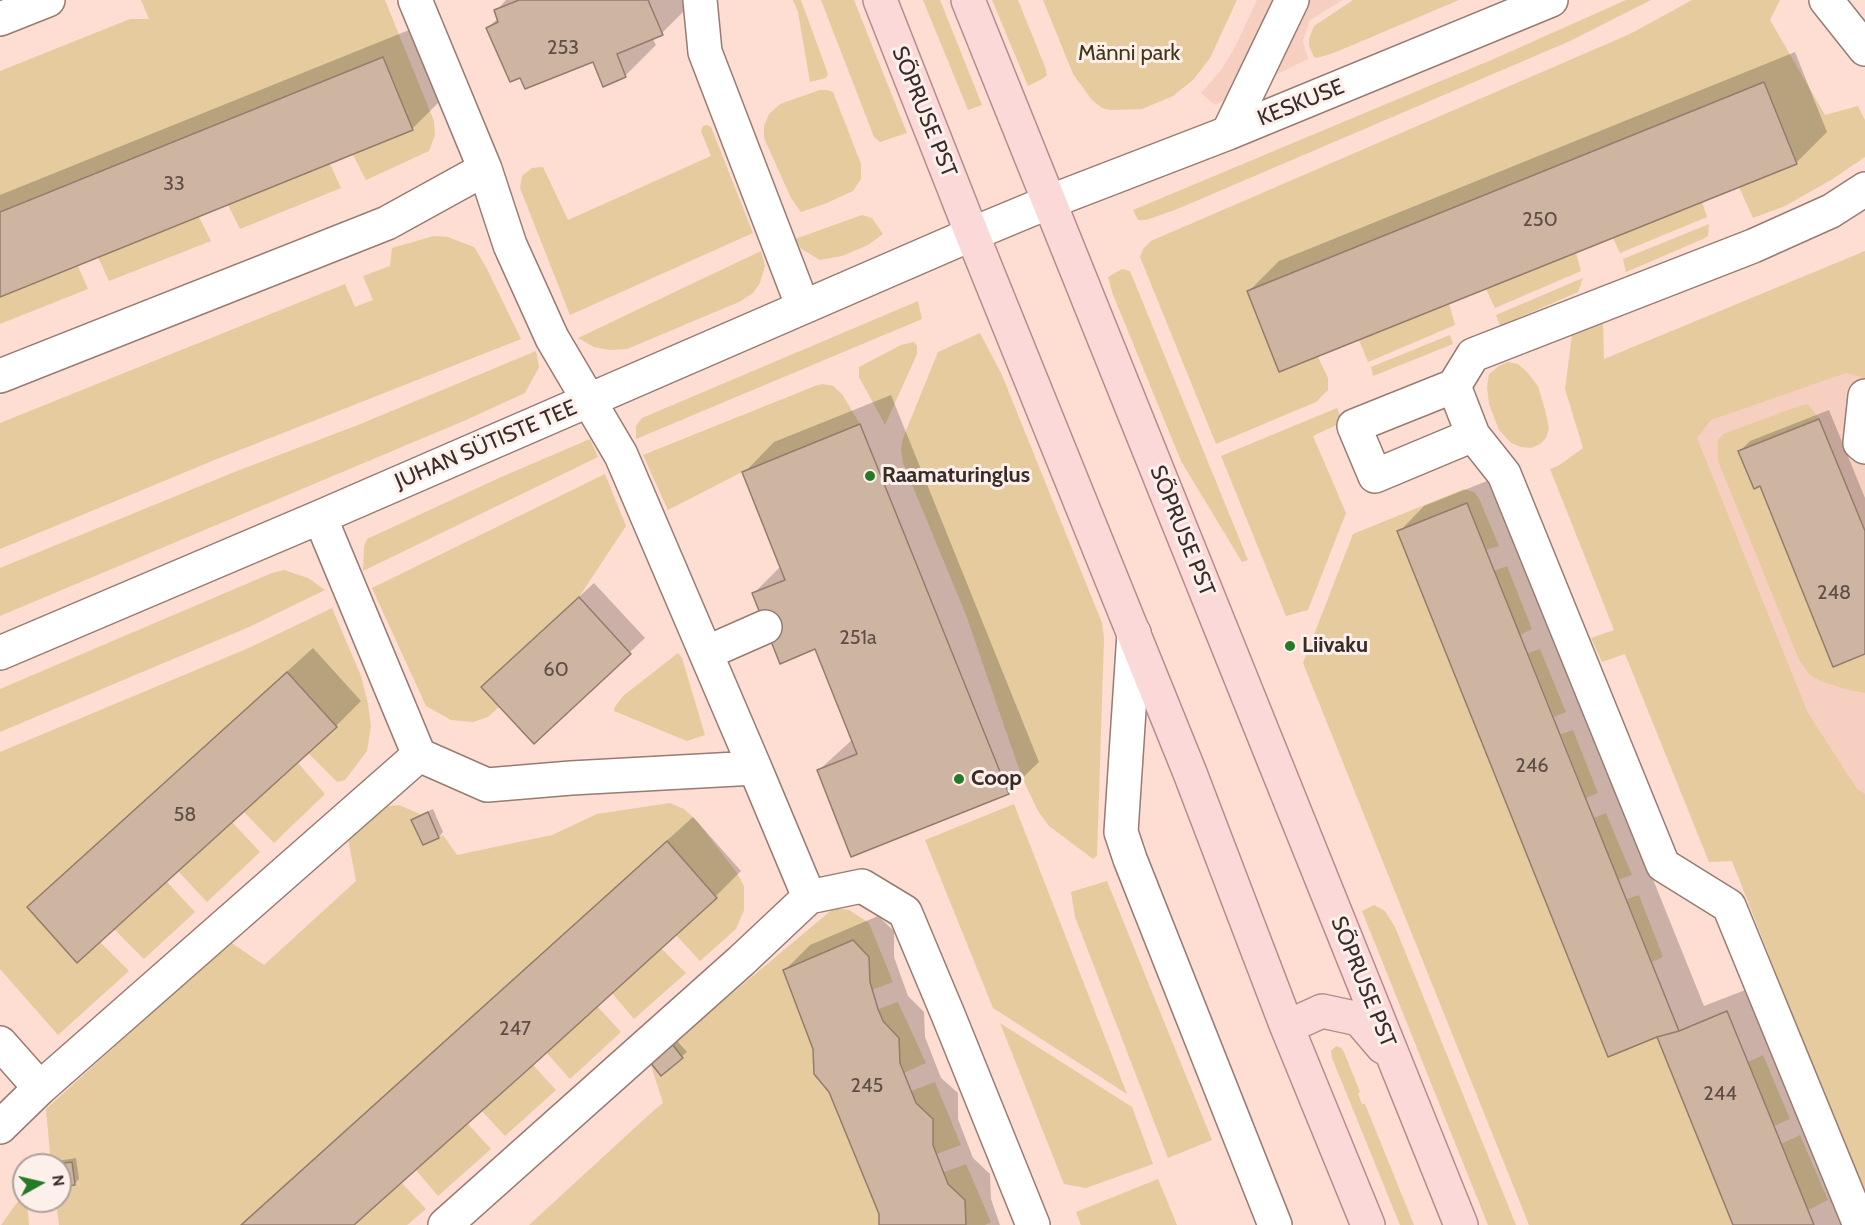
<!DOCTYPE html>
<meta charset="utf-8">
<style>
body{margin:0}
#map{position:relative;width:1865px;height:1225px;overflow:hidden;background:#feddd3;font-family:Cabin,sans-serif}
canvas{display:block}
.north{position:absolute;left:12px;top:1153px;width:60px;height:60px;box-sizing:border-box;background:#fdf0eb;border:2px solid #aea29d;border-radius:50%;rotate:82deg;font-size:16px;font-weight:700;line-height:24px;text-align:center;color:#382c28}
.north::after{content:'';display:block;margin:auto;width:21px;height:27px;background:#247a27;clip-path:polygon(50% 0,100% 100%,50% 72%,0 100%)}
</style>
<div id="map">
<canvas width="1865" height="1225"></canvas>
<div class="north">N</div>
</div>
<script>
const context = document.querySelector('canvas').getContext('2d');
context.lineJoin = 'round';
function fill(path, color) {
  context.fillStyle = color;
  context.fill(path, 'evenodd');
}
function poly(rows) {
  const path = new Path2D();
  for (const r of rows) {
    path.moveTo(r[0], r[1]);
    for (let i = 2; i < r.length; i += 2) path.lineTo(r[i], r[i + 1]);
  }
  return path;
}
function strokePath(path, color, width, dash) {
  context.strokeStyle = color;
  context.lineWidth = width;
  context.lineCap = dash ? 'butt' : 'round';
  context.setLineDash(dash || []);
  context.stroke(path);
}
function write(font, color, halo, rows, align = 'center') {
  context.font = font + ' Cabin,sans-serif';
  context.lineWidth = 6;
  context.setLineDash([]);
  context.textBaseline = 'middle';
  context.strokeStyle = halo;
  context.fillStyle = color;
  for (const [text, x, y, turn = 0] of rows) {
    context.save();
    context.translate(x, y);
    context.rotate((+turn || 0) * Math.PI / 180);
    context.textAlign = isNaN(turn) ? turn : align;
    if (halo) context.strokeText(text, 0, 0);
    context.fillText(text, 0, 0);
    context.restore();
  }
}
const built = poly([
 [1257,0,1343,0,1310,20,1303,41,1308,59,1215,105,1201,93,1221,70,1235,47],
 [1865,337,1865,905,1671,415]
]);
const green = poly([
 [141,0,385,0,434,121,435,135,429,151,366,180,353,155,413,130,383,57,0,212,0,71,130,19,149,19],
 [793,0,801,0,828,74,826,78,810,82,798,12],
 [821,0,854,0,907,133,880,142,874,137],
 [923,0,940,0,982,105,968,110],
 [992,0,1018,0,1045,67,1047,75,1042,79,1028,86],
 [1043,0,1237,0,1210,58,1194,79,1173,96,1142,109,1111,110,1102,108,1092,100,1073,74],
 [1353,0,1459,0,1336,52,1317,58,1314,57,1309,46,1309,39,1314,26],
 [1626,0,1651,0,1570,41,1175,210,1146,220,1138,220,1133,210,1496,58],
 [1692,0,1780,0,1770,20,1825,115,1858,106,1865,120,1865,157,1831,180,1785,206,1753,218,1739,187,1797,163,1764,82,1247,291,1279,372,1318,357,1328,378,1328,390,1316,402,1216,444,1140,257,1143,249,1151,241,1630,34],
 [820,90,827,90,833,92,861,164,861,179,853,191,827,203,801,212,791,198,764,138,764,126,769,114,780,104],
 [707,125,711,127,753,233,570,315,520,188,522,176,532,168,543,167,568,220,711,156,701,131,703,126],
 [330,164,341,188,240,229,228,205],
 [1702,202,1707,217,1620,253,1613,238],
 [862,215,872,218,883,234,868,245,842,256,820,260,801,249,795,239],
 [199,217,211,241,109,281,98,257],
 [1709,224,1708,236,1703,239,1626,272,1623,259],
 [434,236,448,237,474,247,486,267,521,339,212,461,0,549,0,423,345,284,355,307,373,300,363,276,390,266,392,248],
 [761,251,765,266,760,283,753,293,739,302,627,349,610,350,594,347,578,338],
 [1865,251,1865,378,1846,373,1711,420,1697,438,1808,713,1857,789,1865,794,1865,1194,1808,1055,1732,861,1709,862,1625,654,1602,662,1591,638,1614,630,1550,469,1558,466,1583,448,1565,389,1572,335,1603,322,1604,359],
 [1576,253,1581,271,1495,308,1486,289],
 [78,266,88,289,0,324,0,297],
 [1122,269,1130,271,1248,560,1242,562,1181,461,1112,292,1108,277],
 [1583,278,1578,292,1500,326,1496,315],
 [918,301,922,319,636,439,636,426,642,418],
 [1449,304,1455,325,1368,362,1359,340],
 [980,333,1002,375,1102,623,1104,638,1097,856,1093,859,1049,826,1038,811,1021,775,966,615,903,463,901,450,903,438,938,352],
 [1450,335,1453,344,1373,376,1371,367],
 [914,342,917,346,917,354,885,425,859,377,859,367,901,345],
 [536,351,539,367,525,393,466,420,0,616,0,568,237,471,358,425],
 [1508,362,1518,364,1527,372,1538,386,1545,410,1549,428,1546,438,1540,444,1531,448,1521,447,1511,443,1499,430,1489,404,1487,387,1489,374,1499,366],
 [823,384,833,386,842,394,860,424,742,472,668,510,643,455,815,386],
 [1808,404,1819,419,1738,451,1754,489,1760,486,1833,667,1865,654,1865,693,1844,689,1821,681,1810,675,1799,660,1718,461,1718,440,1723,434,1799,406],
 [1337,408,1343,422,1313,436,1346,513,1308,610,1286,616,1221,456],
 [590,439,598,457,363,571,364,547,367,539,499,478],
 [605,474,626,526,579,597,481,687,499,707,488,717,473,722,451,720,426,706,372,588],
 [1464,489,1474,492,1479,498,1499,546,1486,550,1467,503,1397,532,1607,1056,1657,1037,1733,1225,1529,1225,1303,663,1353,534],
 [1507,566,1532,629,1520,635,1494,571],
 [284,570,308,578,325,590,249,627,0,732,0,689,272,573],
 [332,608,361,676,368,704,371,726,367,751,345,780,337,782,308,753,337,727,287,672,28,907,77,963,100,942,129,971,58,1035,0,969,0,752,251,647],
 [1540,649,1566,712,1554,717,1528,653],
 [678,653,682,658,705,735,687,741,614,711,614,708,623,696],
 [1573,730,1598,793,1586,798,1561,734],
 [298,763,325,794,274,843,244,812],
 [670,803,684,809,697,821,737,873,744,886,744,910,736,929,700,961,676,935,717,897,666,842,241,1225,59,1225,56,1201,60,1201,60,1187,75,1184,72,1162,51,1165,46,1109,230,942,264,965,356,881,347,833,379,807,399,805,422,815,411,820,423,845,443,835,457,855,552,835,597,814],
 [1014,804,1127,1094,993,1008,925,840],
 [1606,813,1632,875,1618,880,1594,818],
 [232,822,260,852,207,902,178,871],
 [1107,881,1212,1140,1168,1158,1075,917,1071,892],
 [167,882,195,912,144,959,114,929],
 [1639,895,1663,957,1652,962,1627,899],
 [1374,905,1385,911,1395,927,1516,1225,1488,1225,1362,911],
 [834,908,849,910,869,923,893,982,872,990,870,982,869,957,853,940,783,970,813,1049,814,1074,829,1092,879,1214,879,1225,529,1225,652,1112,663,1103,650,1062,683,1058,672,1044],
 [661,948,686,973,634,1019,612,993],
 [898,1002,926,1063,904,1073,900,1063,899,1038,883,1021,878,1009],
 [597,1006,621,1032,570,1079,546,1052],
 [1000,1023,1132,1107,1153,1164,1086,1188,1064,1184],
 [1336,1046,1341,1048,1344,1052,1360,1092,1358,1094,1362,1104,1365,1104,1414,1225,1400,1225,1332,1058,1331,1051],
 [1763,1055,1790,1119,1774,1126,1748,1062],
 [533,1065,556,1090,505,1136,481,1110],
 [935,1082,961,1145,937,1154,933,1145,933,1119,916,1103,911,1091],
 [467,1123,491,1149,438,1196,416,1170],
 [1800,1135,1828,1200,1808,1210,1781,1144],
 [966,1164,991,1222,985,1225,966,1225,965,1200,948,1184,944,1172],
 [1158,1179,1177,1225,1081,1225,1076,1212],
 [401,1182,426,1209,407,1225,354,1225],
 [24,1193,24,1201,27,1201,29,1225,1,1225]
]);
const shadow = poly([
 [506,0,691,0,692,3,662,33,652,37,656,45,625,76,593,60,521,76,488,28,498,18,496,11],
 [414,28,443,98,412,129,0,295,0,195],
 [1795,52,1827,132,1797,162,1280,370,1249,291,1279,261],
 [891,395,1039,762,1008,792,852,855,819,770,853,739,816,647,754,593,781,566,744,473,774,442],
 [1829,410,1865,498,1865,653,1740,451,1750,441],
 [1492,479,1704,1006,1753,987,1849,1225,1734,1225,1658,1035,1399,532,1424,506],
 [594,583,645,638,534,742,498,672],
 [313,648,361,701,336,726,77,961,54,882],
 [433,809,443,832,439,837,424,843,413,820,418,816],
 [693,817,741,871,716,896,352,1225,240,1225],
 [878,916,894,931,894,957,908,996,924,1012,925,1037,941,1078,958,1093,958,1119,973,1158,990,1174,991,1199,1000,1225,880,1225,880,1213,785,970,810,945],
 [677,1041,687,1052,661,1074,657,1058],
 [76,1158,79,1179,75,1183,60,1185,60,1165,53,1165,57,1161]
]);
const building = poly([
 [519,0,648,0,663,35,617,54,626,77,603,87,593,62,525,89,520,78,510,82,486,28,498,22,494,10,519,0],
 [383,57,413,130,0,297,0,212,383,57],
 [1764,82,1797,164,1279,372,1247,291,1764,82],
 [1819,419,1865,531,1865,654,1833,667,1760,486,1754,489,1738,451,1819,419],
 [860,424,1009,794,851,857,817,770,857,754,815,649,780,664,752,593,785,580,742,472,860,424],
 [1467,503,1679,1031,1657,1037,1608,1057,1397,531,1467,503],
 [579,597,631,654,534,744,481,687,579,597],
 [287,672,337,727,77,963,27,907,287,672],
 [428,812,439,838,423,845,411,820,428,812],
 [667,841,717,898,533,1065,354,1225,241,1225,667,841],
 [853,940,869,957,870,982,878,1009,883,1021,899,1038,900,1063,916,1103,933,1119,933,1145,948,1184,965,1200,966,1225,879,1225,879,1214,829,1092,814,1074,813,1049,783,970,853,940],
 [1727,1011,1774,1126,1814,1225,1733,1225,1657,1037,1679,1031,1727,1011],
 [672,1044,683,1058,661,1076,650,1062,672,1044],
 [72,1162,75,1185,60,1187,60,1165,51,1165,72,1162]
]);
const minor = poly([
 [415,0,485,169,510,245,552,338,621,455,755,768],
 [700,0,705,52,803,307],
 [1826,0,1865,49],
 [0,19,48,0],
 [1228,133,1292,0],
 [0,376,387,223,485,169],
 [1454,386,1354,426,1375,476,1473,435],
 [1865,396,1860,443,1865,447],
 [320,517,419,755,487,785,571,778,755,768,809,897,862,886,905,912,949,1017,1033,1225],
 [1134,633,1121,832,1130,859,1275,1225],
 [0,653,320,517,972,234,1049,202,1228,133,1551,0],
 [706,653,765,627],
 [0,1043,40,1088],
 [0,1127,40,1088,419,755],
 [445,1225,741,961,809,897],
 [1860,1225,1729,906,1663,865,1504,474,1473,435,1454,386,1473,355,1753,246,1831,211,1865,189]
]);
const major = poly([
 [880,0,972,234,1190,773,1287,1027,1368,1225],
 [968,0,1461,1225],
 [1287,1027,1322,1011,1359,1019,1383,1047]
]);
const markers = [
 [870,476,6,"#247a27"],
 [1290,646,6,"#247a27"],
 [959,779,6,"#247a27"]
];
const numberNames = [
 ["253",563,48],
 ["33",174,184],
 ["250",1540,220],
 ["248",1834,593],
 ["251a",858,638],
 ["60",556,670],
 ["246",1532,766],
 ["58",185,815],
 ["247",515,1029],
 ["245",867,1086],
 ["244",1720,1094]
];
const parkNames = [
 ["Männi park",1129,54]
];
const streetNames = [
 ["KESKUSE",1301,103,-22],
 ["SÕPRUSE PST",924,112,68],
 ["JUHAN SÜTISTE TEE",486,445,-23],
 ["SÕPRUSE PST",1182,531,68],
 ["SÕPRUSE PST",1363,982,68]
];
const poiNames = [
 ["Raamaturinglus",882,476],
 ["Liivaku",1302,646],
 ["Coop",971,779]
];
fill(built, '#f7cfc1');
fill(green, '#e5cb9e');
fill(shadow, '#0003');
fill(building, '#ceb5a2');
strokePath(building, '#937c6a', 1.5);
strokePath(minor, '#987b71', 36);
strokePath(major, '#b58c8a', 36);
strokePath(minor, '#fff', 33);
strokePath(major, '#fbd9d9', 33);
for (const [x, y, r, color] of markers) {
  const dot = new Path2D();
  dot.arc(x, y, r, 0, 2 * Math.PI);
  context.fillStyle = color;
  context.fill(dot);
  strokePath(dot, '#fdf0eb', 2);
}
write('20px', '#5e4e46', null, numberNames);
write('22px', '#443417', '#fdf0eb', parkNames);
write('22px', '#382c28', '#fdf0eb', streetNames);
write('bold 22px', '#382c28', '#fdf0eb', poiNames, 'left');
</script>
